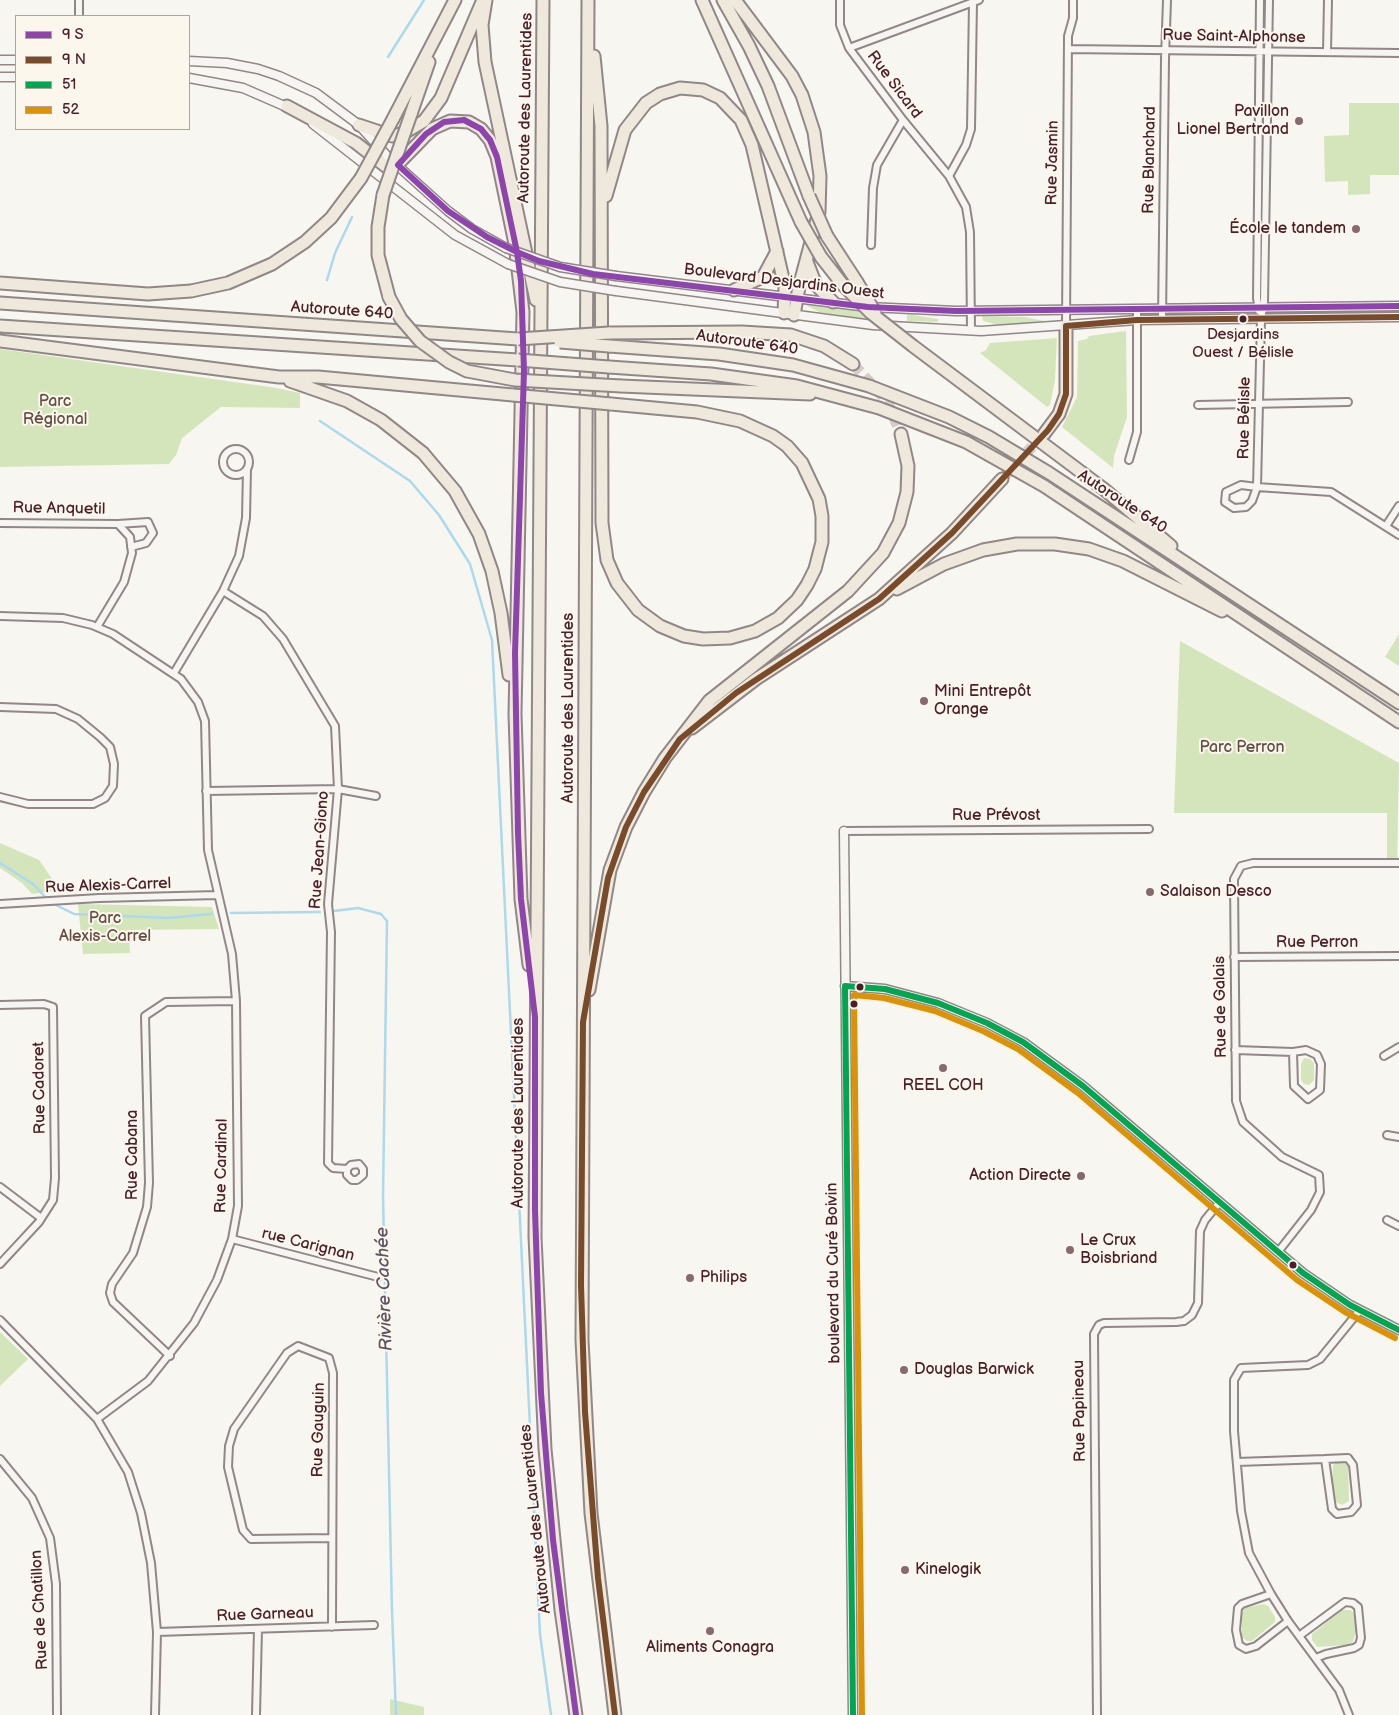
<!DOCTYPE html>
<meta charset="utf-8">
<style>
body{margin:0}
#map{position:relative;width:1399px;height:1715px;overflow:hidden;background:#f8f6f0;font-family:"Balsamiq Sans",sans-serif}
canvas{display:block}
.legend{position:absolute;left:15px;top:15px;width:175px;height:115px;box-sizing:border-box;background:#fbf7ec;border:1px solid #b4a19f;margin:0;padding:6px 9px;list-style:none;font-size:15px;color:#4a1f2b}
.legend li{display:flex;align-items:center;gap:10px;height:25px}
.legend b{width:25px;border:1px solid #b4a19f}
</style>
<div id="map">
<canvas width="1399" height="1715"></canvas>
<ul class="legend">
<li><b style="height:6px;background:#8e44ad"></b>9 S</li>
<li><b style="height:6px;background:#7a4b2a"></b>9 N</li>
<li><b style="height:6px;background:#00a651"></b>51</li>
<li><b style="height:6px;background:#dd9206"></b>52</li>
</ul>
</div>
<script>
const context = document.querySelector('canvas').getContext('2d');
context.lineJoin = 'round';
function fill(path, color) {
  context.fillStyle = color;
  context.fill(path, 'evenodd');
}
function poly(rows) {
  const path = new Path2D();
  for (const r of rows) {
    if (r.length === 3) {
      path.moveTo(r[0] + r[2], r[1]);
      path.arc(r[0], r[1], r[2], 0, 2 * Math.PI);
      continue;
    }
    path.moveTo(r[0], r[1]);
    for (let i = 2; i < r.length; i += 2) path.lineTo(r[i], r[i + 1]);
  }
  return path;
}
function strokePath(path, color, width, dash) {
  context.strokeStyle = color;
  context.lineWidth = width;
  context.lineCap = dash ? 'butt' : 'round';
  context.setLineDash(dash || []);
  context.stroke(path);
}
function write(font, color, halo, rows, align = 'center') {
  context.font = font + ' "Balsamiq Sans",sans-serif';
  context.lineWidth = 4;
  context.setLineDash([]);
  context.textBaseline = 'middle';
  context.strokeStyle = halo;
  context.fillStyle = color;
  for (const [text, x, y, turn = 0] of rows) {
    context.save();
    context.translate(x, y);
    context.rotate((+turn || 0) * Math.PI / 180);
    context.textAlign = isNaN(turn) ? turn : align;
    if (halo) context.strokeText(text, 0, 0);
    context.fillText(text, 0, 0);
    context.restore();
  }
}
const green = poly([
 [1349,103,1399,103,1399,175,1370,175,1370,194,1348,195,1348,181,1325,182,1324,136,1349,135],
 [804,304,859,310,867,320,819,312],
 [907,314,938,319,938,322,907,321],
 [982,316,1025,317,1049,322,999,325,983,321],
 [1126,331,1127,417,1114,456,1113,468,1062,427,1077,397,1078,341,1087,339,1089,336],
 [1057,338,1055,380,1050,405,1047,407,980,353,986,350,990,343],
 [0,349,277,388,300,393,300,408,221,407,182,438,176,455,169,464,0,467],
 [1399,634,1399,666,1385,657],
 [1180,641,1399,763,1397,861,1387,859,1387,813,1174,813],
 [0,843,39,860,60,890,32,894,22,883,0,868],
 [78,904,212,907,219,929,129,930,130,953,83,954],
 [1304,1058,1310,1059,1314,1063,1314,1080,1309,1085,1304,1084,1301,1080,1301,1064],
 [0,1332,28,1359,0,1386],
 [1337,1462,1344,1462,1348,1466,1349,1501,1342,1505,1336,1502,1332,1484,1333,1465],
 [1263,1604,1268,1606,1275,1617,1275,1622,1252,1641,1247,1641,1242,1637,1242,1613,1245,1608],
 [1342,1610,1351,1610,1354,1614,1356,1630,1353,1642,1346,1645,1317,1647,1312,1640,1312,1634],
 [390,1699,424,1707,424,1715,390,1715]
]);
const stream = poly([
 [388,57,424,0],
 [327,280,335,253,352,217],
 [320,421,410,481,439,515,470,564,492,640,540,1634,551,1715],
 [0,863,33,884,48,900],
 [52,903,74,914,168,918,212,914],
 [334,911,358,908,381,914,387,921,383,1196,392,1611,396,1715],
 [231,913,320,912]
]);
const motorwayTunnel = poly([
 [853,364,887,401,901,434],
 [1002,479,1044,434]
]);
const minor = poly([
 [840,0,840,25,849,48,903,120,949,176,966,207,970,232,971,330],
 [1269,0,1264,302,1261,319,1257,487,1252,501,1246,507,1234,508,1225,502,1226,492,1241,485,1257,487,1331,492,1399,535],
 [79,16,79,0],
 [849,48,979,0],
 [1068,49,1399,53],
 [1327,52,1328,0],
 [949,176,966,145,971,129,973,2],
 [871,245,873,188,877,165,903,120],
 [1259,311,1257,298,1260,0],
 [1162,320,1165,59,1167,0],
 [1066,326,1068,36,1073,18,1073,0],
 [1198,405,1348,402],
 [236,462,13],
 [1129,460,1137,432,1137,309],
 [0,523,118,524,130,537,132,553,124,582,97,627],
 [118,524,148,522,153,533,146,543,131,547],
 [1386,526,1399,506],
 [223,591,263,616,283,639,335,726,338,789,328,904,331,932,328,1163,333,1168,347,1169,351,1165,359,1164,363,1169,363,1175,357,1180,352,1180,347,1175,347,1169],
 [0,616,63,618,92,625,113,634,181,679,198,702,205,721,208,850,232,954,236,1001,238,1206,232,1239,217,1280,194,1323,148,1381,97,1419],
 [174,673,223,591,239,556,246,518,247,469],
 [0,707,56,709,78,719,100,737,110,747,114,764,113,786,105,798,93,804,28,804,0,797],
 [206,791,338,789,376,796],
 [844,831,1149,829],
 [0,904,99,898,217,895],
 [1234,957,1399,956],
 [0,1005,44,1004,53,1007,55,1178,53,1200,39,1222,0,1264],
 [1235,1050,1293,1052,1306,1050,1317,1055,1321,1064,1320,1090,1308,1099,1294,1086,1293,1052],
 [1384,1056,1399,1047],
 [1387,1135,1399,1137],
 [0,1187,41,1218],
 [1387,1220,1399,1226],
 [232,1239,378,1277],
 [1278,1252,1311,1210,1320,1192,1319,1175,1282,1157,1243,1122,1236,1101,1234,879,1241,866,1253,863,1399,863],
 [0,1320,97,1419,128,1472,141,1513,151,1563,157,1632,155,1715],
 [170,1356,113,1302,110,1293,112,1284,133,1253,147,1207,149,1183,145,1016,166,1002,236,1001],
 [0,1459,32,1498,50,1538,56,1584,57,1715],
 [1237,1462,1325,1459,1348,1458,1353,1465,1357,1505,1351,1512,1337,1514,1332,1509,1325,1459],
 [331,1538,251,1539,243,1530,228,1467,229,1446,234,1429,287,1353,298,1346,329,1358,333,1373,332,1627],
 [1271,1594,1242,1604,1238,1608,1236,1630,1239,1645,1246,1649,1256,1646,1288,1621],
 [157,1632,374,1625],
 [1299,1636,1345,1602,1353,1603,1358,1607,1361,1638,1359,1645,1354,1648,1326,1654,1316,1658],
 [256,1715,258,1629],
 [1097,1715,1094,1334,1099,1325,1104,1323,1176,1322,1184,1321,1192,1315,1198,1303,1200,1231,1205,1220,1219,1203],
 [1349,1715,1339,1690,1288,1621,1271,1594,1249,1553,1241,1511,1234,1431,1234,1380,1241,1368,1308,1365,1320,1359,1360,1310]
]);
const tertiary = poly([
 [0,60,16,60],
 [189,61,227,63,258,69,279,76,316,93,359,125,388,157,448,211,472,229,506,248],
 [0,77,16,77],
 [189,78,243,88,289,108],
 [313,124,455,235,508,264],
 [616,276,868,307,956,311,1399,306],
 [616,291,873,325,981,331,1137,320,1399,317],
 [844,831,853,1715],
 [845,986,885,989,938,1003,987,1023,1023,1042,1083,1086,1303,1273,1350,1305,1399,1330]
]);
const motorway = poly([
 [486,0,482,25,485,62,536,300],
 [543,0,535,1237,545,1449,561,1610,576,1715],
 [588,0,582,1340,591,1513,615,1715],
 [702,0,801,222],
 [723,0,749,46,768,86,809,196],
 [735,0,792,76,802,95,814,132,820,176,819,212,799,287,794,315],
 [594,56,601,126,602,523,607,560,617,583,638,610,660,626,684,636,703,639,730,638,755,631,778,618,797,600,807,585,815,569,822,542,822,516,819,499,802,463,787,446,773,436,740,421,697,412,611,404],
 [287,106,356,143,389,169,396,166,432,129,450,121,469,122,481,129,490,140,497,157,515,244,523,312,515,714,521,899,529,965],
 [411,114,429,62],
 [393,119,455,0],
 [359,125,392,136,404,133,424,121,441,98,482,2],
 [383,195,378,227,378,255,389,297],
 [606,196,625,130,646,103,660,94,680,88,703,90,720,98,741,120,752,145,785,287,784,313],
 [827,236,857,282],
 [821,257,843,285],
 [807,262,816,285,833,302],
 [0,283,148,294,191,291,228,283,272,264,305,242,331,218,361,178],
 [734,290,763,277,777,251],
 [0,303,518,339],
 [0,326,518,360],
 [609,333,742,332,791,335,824,346,853,364],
 [0,341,279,377,318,377,513,395],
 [609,346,719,354,793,365,869,386,949,417,989,437,1049,473,1399,703],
 [913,346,1105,490,1171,546],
 [609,367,711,374,797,386,879,408,966,442,1044,486,1399,722],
 [290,381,347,401,381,420,423,453,455,491,479,534,492,571,501,613,509,675],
 [621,386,810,394],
 [1044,434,1059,414,1066,394,1066,326],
 [897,589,944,564,983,550,1017,544,1055,544,1089,549,1123,561,1222,611],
 [692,728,756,679,879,599,952,533,1002,479],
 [589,990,610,870,626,827,644,792,665,758,709,701,848,591,883,553,899,523,907,492,908,466,901,434]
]);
const tertiaryBridge = poly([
 [506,248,560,267,616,276],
 [508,264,560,282,616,291]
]);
const motorwayBridge = poly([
 [361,178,393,119],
 [383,195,411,114],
 [809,196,827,236],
 [801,222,821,257],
 [857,282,875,312],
 [843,285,871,313,913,346],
 [389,297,401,319,420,341,449,362,467,371,515,380,621,386],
 [518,339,609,333],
 [560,342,609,346],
 [518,360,609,367],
 [513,395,611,404]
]);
const bus1 = poly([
 [464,120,481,129,490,140,497,157,517,252,487,237,448,211,398,165,426,134,444,122,464,120],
 [517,252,539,261,593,274,868,307,956,311,1399,306],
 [517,252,521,281,524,371,515,653,518,833,521,899,535,1017,535,1210,541,1393,553,1540,576,1715]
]);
const bus2 = poly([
 [615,1715,598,1578,585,1412,581,1285,583,1022,608,878,626,827,644,792,680,739,736,693,879,599,952,533,1048,430,1059,414,1066,394,1066,326,1137,320,1399,317]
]);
const bus3 = poly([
 [853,1715,845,986,885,989,938,1003,987,1023,1023,1042,1083,1086,1303,1273,1350,1305,1399,1330]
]);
const bus4 = poly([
 [862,1715,854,995,884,998,935,1011,983,1031,1018,1049,1078,1093,1297,1280,1345,1312,1395,1338]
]);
const markers = [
 [1299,121,5,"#876a70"],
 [1356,229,5,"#876a70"],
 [1243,319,4.5,"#4a1f2b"],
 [924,701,5,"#876a70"],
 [1150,892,5,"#876a70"],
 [860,987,4.5,"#4a1f2b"],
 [854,1004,4.5,"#4a1f2b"],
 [943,1068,5,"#876a70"],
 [1081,1176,5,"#876a70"],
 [1070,1250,5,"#876a70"],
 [1293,1265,4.5,"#4a1f2b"],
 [690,1278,5,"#876a70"],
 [904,1370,5,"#876a70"],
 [905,1570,5,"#876a70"],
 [710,1631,5,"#876a70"]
];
const busNames = [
 ["Desjardins",1243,335],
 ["Ouest / Bélisle",1243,353]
];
const streetNames = [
 ["Rue Saint-Alphonse",1234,37,1],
 ["Rue Sicard",894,85,53],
 ["Autoroute des Laurentides",526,108,-89],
 ["Rue Blanchard",1150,160,-89],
 ["Rue Jasmin",1053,163,-89],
 ["Boulevard Desjardins Ouest",784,282,7],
 ["Autoroute 640",342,311,4],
 ["Autoroute 640",747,343,8],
 ["Rue Bélisle",1245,418,-89],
 ["Autoroute 640",1122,502,33],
 ["Rue Anquetil",59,509,1],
 ["Autoroute des Laurentides",569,708,-90],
 ["Rue Prévost",996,816],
 ["Rue Jean-Giono",320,850,-86],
 ["Rue Alexis-Carrel",108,886,-2],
 ["Rue Perron",1317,943],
 ["Rue de Galais",1221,1007,-91],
 ["Rue Cadoret",40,1088,-91],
 ["Autoroute des Laurentides",519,1113,-90],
 ["Rue Cabana",133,1155,-90],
 ["Rue Cardinal",222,1166,-89],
 ["rue Carignan",308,1245,14],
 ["boulevard du Curé Boivin",834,1273,-91],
 ["Rue Papineau",1080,1411,-91],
 ["Rue Gauguin",319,1430,-89],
 ["Autoroute des Laurentides",536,1519,-96],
 ["Rue de Chatillon",40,1610,-93],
 ["Rue Garneau",265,1615,-2]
];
const poiNames = [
 ["Pavillon",1289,112,"right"],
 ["Lionel Bertrand",1289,130,"right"],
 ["École le tandem",1346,229,"right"],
 ["Mini Entrepôt",934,692],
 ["Orange",934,710],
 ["Salaison Desco",1160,892],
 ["REEL COH",943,1086,"center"],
 ["Action Directe",1071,1176,"right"],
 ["Le Crux",1080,1241],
 ["Boisbriand",1080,1259],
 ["Philips",700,1278],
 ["Douglas Barwick",914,1370],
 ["Kinelogik",915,1570],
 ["Aliments Conagra",710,1648,"center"]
];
const parkNames = [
 ["Parc",55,402],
 ["Régional",55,420],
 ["Parc Perron",1242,748],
 ["Parc",105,919],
 ["Alexis-Carrel",105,937]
];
const waterNames = [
 ["Rivière Cachée",385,1289,-92]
];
fill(green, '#d4e5bb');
strokePath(stream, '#acd9ee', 2.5);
strokePath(motorwayTunnel, '#d5cbc9', 11, [11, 5.5]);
strokePath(minor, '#918787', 10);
strokePath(tertiary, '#918787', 11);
strokePath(motorway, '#918787', 15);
strokePath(minor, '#f6f5f1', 6);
strokePath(tertiary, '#f6f5f1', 8);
strokePath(motorway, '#eee8dd', 11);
strokePath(tertiaryBridge, '#918787', 11, []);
strokePath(motorwayBridge, '#918787', 15, []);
strokePath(tertiaryBridge, '#f6f5f1', 8);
strokePath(motorwayBridge, '#eee8dd', 11);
strokePath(bus1, '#8e44ad', 6);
strokePath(bus2, '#7a4b2a', 6);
strokePath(bus3, '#00a651', 6);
strokePath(bus4, '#dd9206', 6);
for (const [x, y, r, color] of markers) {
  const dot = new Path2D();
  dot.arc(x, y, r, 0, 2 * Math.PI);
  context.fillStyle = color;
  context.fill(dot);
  strokePath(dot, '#fbf7ec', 2);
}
write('15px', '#4a1f2b', '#fbf7ec', busNames);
write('16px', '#4a1f2b', '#fbf7ec', streetNames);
write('16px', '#4a1f2b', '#fbf7ec', poiNames, 'left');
write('16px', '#654d44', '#fbf7ec', parkNames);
write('italic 18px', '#5e5365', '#fbf7ec', waterNames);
</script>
